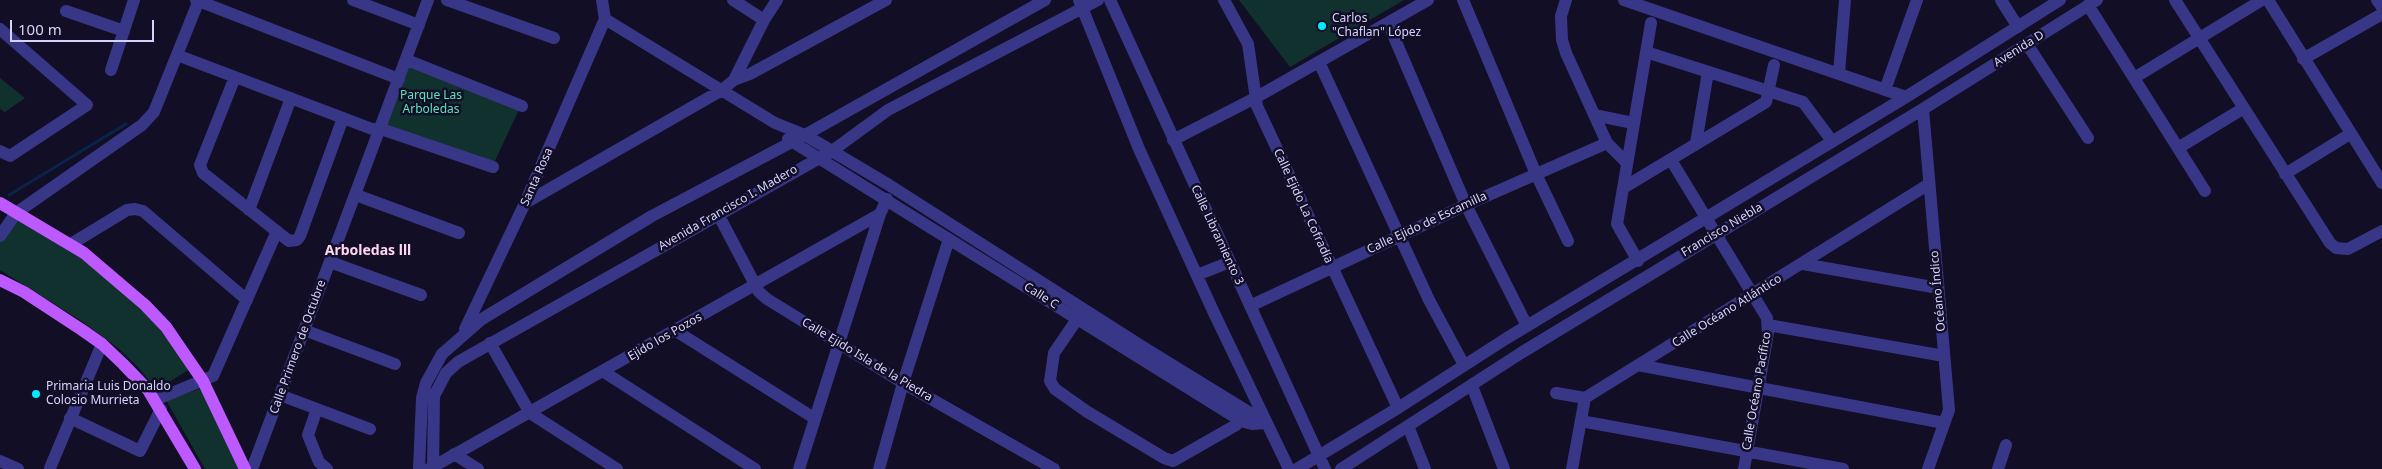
<!DOCTYPE html>
<meta charset="utf-8">
<style>
body{margin:0}
#map{position:relative;width:2382px;height:469px;overflow:hidden;background:#120e26;font-family:"Noto Sans",sans-serif}
canvas{display:block}
.scale{position:absolute;left:10px;top:20px;width:144px;height:22px;box-sizing:border-box;border:2px solid #d7d3ff;border-top:0;padding-left:6px;font-size:15px;line-height:18px;white-space:nowrap;color:#d7d3ff;-webkit-text-stroke:4px #120e26;paint-order:stroke}
</style>
<div id="map">
<canvas width="2382" height="469"></canvas>
<div class="scale">100 m</div>
</div>
<script>
const context = document.querySelector('canvas').getContext('2d');
context.lineJoin = 'round';
function fill(path, color) {
  context.fillStyle = color;
  context.fill(path, 'evenodd');
}
function poly(rows) {
  const path = new Path2D();
  for (const r of rows) {
    path.moveTo(r[0], r[1]);
    for (let i = 2; i < r.length; i += 2) path.lineTo(r[i], r[i + 1]);
  }
  return path;
}
function strokePath(path, color, width, dash) {
  context.strokeStyle = color;
  context.lineWidth = width;
  context.lineCap = dash ? 'butt' : 'round';
  context.setLineDash(dash || []);
  context.stroke(path);
}
function write(font, color, halo, rows, align = 'center') {
  context.font = font + ' "Noto Sans",sans-serif';
  context.lineWidth = 5;
  context.setLineDash([]);
  context.textBaseline = 'middle';
  context.strokeStyle = halo;
  context.fillStyle = color;
  for (const [text, x, y, turn = 0] of rows) {
    context.save();
    context.translate(x, y);
    context.rotate((+turn || 0) * Math.PI / 180);
    context.textAlign = isNaN(turn) ? turn : align;
    if (halo) context.strokeText(text, 0, 0);
    context.fillText(text, 0, 0);
    context.restore();
  }
}
const green = poly([
 [1239,0,1404,0,1290,67],
 [409,55,522,103,494,163,382,124],
 [0,78,25,98,5,112,0,109],
 [14,218,100,270,144,309,190,369,156,390,140,369,118,348,80,320,0,270,0,239],
 [200,389,243,469,205,469,166,400]
]);
const stream = poly([
 [9,195,126,124]
]);
const minor = poly([
 [196,0,399,79],
 [353,0,419,25],
 [447,0,554,38],
 [602,0,605,19,775,123,805,135,889,185,1143,347,1252,414,1261,413],
 [733,0,764,20],
 [1079,0,1139,149,1214,313,1289,469],
 [1110,0,1325,469],
 [1224,0,1248,44,1257,106,1398,408],
 [1463,0,1536,174,1568,241],
 [1566,0,1561,16,1562,40,1566,53,1607,143,1626,162],
 [1624,0,1906,97],
 [2001,0,2018,27],
 [2175,0,2330,243,2336,248,2348,249,2382,231],
 [2268,0,2382,183],
 [2377,0,2382,7],
 [2088,5,2205,191],
 [66,11,124,31],
 [1388,23,1466,205,1527,326],
 [0,29,87,105,10,156,0,151],
 [2027,44,2088,138],
 [1646,52,1803,102,1832,141],
 [177,55,372,129,381,129,493,167],
 [2303,59,2382,14],
 [407,60,522,106],
 [1319,62,1429,300,1464,365],
 [111,70,134,0],
 [1839,73,1845,0],
 [235,77,200,165,203,173,289,241,297,240,300,236,343,118],
 [2134,78,2262,0],
 [734,80,764,20,777,0],
 [1885,90,1917,0],
 [1923,109,1949,410,1928,469],
 [1594,115,1633,123],
 [788,139,1241,421,1252,424,1266,423],
 [1173,140,1255,98,1428,0],
 [1696,143,1708,72],
 [2178,148,2244,108],
 [1671,160,1767,318,1768,333,1744,469],
 [2285,174,2350,134],
 [1623,188,1766,102,1774,65],
 [356,195,459,233],
 [525,203,722,90,734,80,750,74,886,0],
 [249,210,291,98],
 [718,214,759,292,767,299,903,383,1054,469],
 [0,236,16,213,142,125,154,112,199,0],
 [71,244,127,210,135,209,143,211,247,300],
 [1638,261,1617,224,1651,23],
 [330,262,421,295],
 [1803,264,1938,288],
 [1197,275,1230,262],
 [1250,306,1466,205,1607,143],
 [1082,312,1054,353,1050,381,1055,389,1086,411,1164,458,1173,461,1236,425,1245,415],
 [1768,325,1944,356],
 [465,329,525,203,605,19],
 [304,330,395,364],
 [676,331,814,418],
 [490,343,530,413,617,469],
 [1638,365,1944,423],
 [604,372,755,469],
 [1472,386,1504,469],
 [1556,393,1585,398],
 [280,395,370,429],
 [155,400,213,376,277,231],
 [317,409,308,435,319,462,327,469],
 [70,418,140,451,161,409],
 [1581,421,1843,469],
 [1408,426,1425,469],
 [454,454,478,469],
 [0,461,18,469],
 [50,468,102,344],
 [252,469,428,0],
 [419,469,422,398,426,383,442,354,482,319,652,216,805,135,1045,0],
 [429,469,880,214,887,199],
 [433,469,434,396,446,373,458,362,832,151,888,110,1098,0],
 [799,469,880,214],
 [879,469,903,383,949,239],
 [1297,469,1398,408,1507,338,1906,97,2060,0],
 [1341,469,1521,353,1923,109,2097,0],
 [1572,469,1585,398,1929,184],
 [1998,469,2006,445]
]);
const major = poly([
 [0,203,84,253,145,305,166,327,203,381,245,469],
 [0,280,24,292,82,330,102,344,123,364,148,390,195,469]
]);
const markers = [
 [1322,26,5,"#00ecfe"],
 [36,394,5,"#00ecfe"]
];
const poiNames = [
 ["Carlos",1332,19],
 ["\"Chaflan\" López",1332,33],
 ["Primaria Luis Donaldo",46,387],
 ["Colosio Murrieta",46,401]
];
const streetNames = [
 ["Avenida D",2019,49,-32],
 ["Santa Rosa",537,177,-66],
 ["Calle Ejido La Cofradía",1303,206,65],
 ["Avenida Francisco I. Madero",728,208,-30],
 ["Calle Ejido de Escamilla",1427,223,-25],
 ["Francisco Niebla",1722,230,-31],
 ["Calle Libramiento 3",1217,235,65],
 ["Océano Índico",1938,291,-95],
 ["Calle C",1041,296,32],
 ["Calle Océano Atlántico",1727,311,-32],
 ["Ejido los Pozos",665,337,-30],
 ["Calle Primero de Octubre",298,347,-70],
 ["Calle Ejido Isla de la Piedra",867,360,31],
 ["Calle Océano Pacífico",1757,391,-80]
];
const parkNames = [
 ["Parque Las",431,96],
 ["Arboledas",431,110]
];
const neighbourhoodNames = [
 ["Arboledas lll",368,251]
];
fill(green, '#11312f');
strokePath(stream, '#0a234a', 3);
strokePath(minor, '#383787', 12);
strokePath(major, '#bd5aff', 12);
for (const [x, y, r, color] of markers) {
  const dot = new Path2D();
  dot.arc(x, y, r, 0, 2 * Math.PI);
  context.fillStyle = color;
  context.fill(dot);
  strokePath(dot, '#120e26', 2);
}
write('12px', '#d7d3ff', '#120e26', poiNames, 'left');
write('12px', '#d7d3ff', '#120e26', streetNames);
write('12px', '#5ae5be', '#120e26', parkNames);
write('bold 14px', '#ffd5f1', '#120e26', neighbourhoodNames);
</script>
